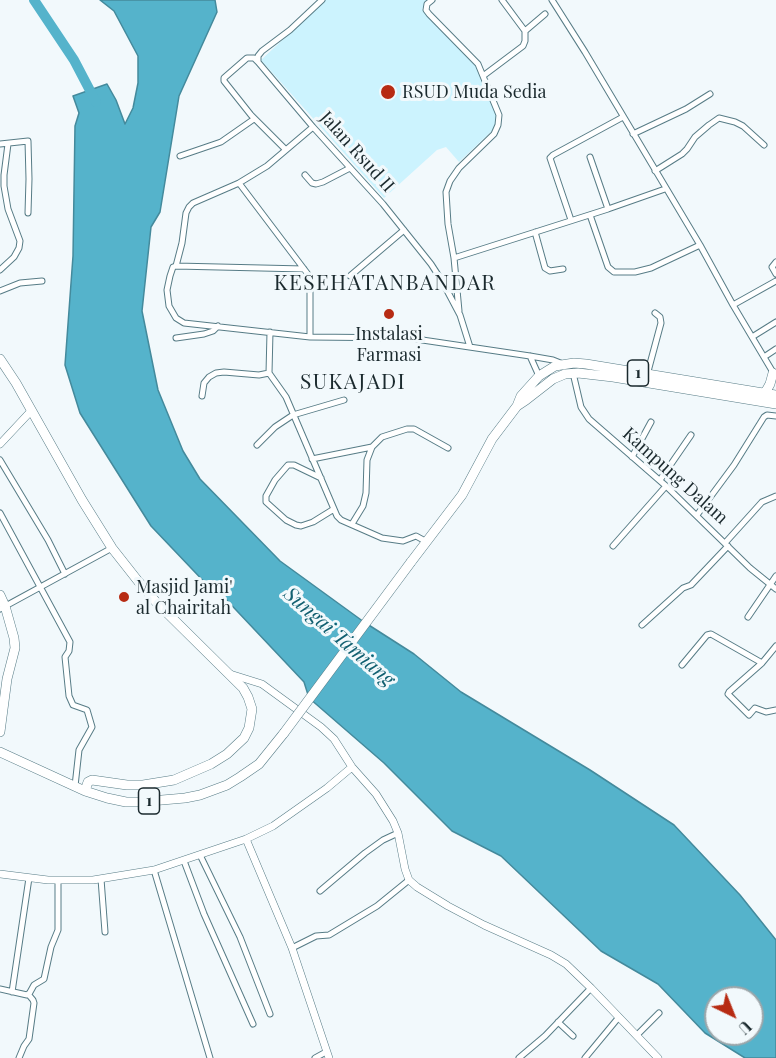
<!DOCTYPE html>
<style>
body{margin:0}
#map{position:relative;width:776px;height:1058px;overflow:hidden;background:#f2f9fc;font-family:"Playfair Display",serif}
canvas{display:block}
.north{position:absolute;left:704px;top:986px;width:60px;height:60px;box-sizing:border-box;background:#f2f9fc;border:2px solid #9ca6aa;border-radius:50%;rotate:137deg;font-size:16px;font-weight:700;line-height:24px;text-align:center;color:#1b2a2e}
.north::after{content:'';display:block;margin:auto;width:21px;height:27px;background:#b72b13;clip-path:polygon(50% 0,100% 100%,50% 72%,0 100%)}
</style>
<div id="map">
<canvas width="776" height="1058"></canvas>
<div class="north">U</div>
</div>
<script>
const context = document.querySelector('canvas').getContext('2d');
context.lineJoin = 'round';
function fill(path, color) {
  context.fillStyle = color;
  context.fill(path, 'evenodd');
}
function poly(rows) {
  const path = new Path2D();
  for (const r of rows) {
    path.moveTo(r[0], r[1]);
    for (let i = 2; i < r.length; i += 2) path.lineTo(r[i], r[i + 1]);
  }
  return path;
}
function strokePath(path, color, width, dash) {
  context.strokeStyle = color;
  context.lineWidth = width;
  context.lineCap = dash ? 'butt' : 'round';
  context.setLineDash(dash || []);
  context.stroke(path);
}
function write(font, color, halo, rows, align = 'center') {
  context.font = font + ' "Playfair Display",serif';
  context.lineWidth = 6;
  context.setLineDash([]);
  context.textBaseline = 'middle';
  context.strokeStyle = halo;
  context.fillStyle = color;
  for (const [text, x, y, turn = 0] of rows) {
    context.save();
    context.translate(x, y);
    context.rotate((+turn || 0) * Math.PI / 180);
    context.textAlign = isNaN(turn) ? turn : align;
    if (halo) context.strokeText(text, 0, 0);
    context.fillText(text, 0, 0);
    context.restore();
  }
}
const built = poly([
 [325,0,429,0,422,9,477,67,497,117,494,129,459,162,446,147,437,150,384,198,261,60]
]);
const water = poly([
 [100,0,215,0,217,12,179,96,160,212,151,227,142,311,158,390,183,451,200,479,280,561,364,622,414,654,461,692,590,770,674,825,740,895,776,940,776,1058,745,1058,705,1033,658,984,601,951,501,856,452,831,384,763,309,698,304,682,220,593,211,589,151,526,80,413,65,365,73,256,75,126,79,113,73,96,107,84,116,100,125,124,133,108,138,83,138,56,114,11,100,0],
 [716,998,752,998,752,1034,716,1034,716,998]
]);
const river = poly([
 [34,0,74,60,96,102]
]);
const minor = poly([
 [322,0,290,30,262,51,258,56,258,62,313,127,383,204,431,264,442,281,460,315,470,347],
 [432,0,427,4,426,10,429,14,478,64,499,115,498,125,494,134,459,168,450,181,446,192,448,224,454,258,459,311],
 [502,0,525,31],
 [552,0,585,52,700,245,733,305,774,374],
 [258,62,254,58,247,58,224,78,224,81,251,115,286,150],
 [483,76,523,46,525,41,525,31,545,14],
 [313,127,267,166,239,183,193,203,189,207,186,213,182,243,176,266,173,267,170,276,167,290,169,306,176,318,184,323,310,337,409,338,530,356,553,360,563,364],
 [633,134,686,109,710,94],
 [0,144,28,141,29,179,28,213],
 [180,156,221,142,254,119],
 [590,157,608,209],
 [655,171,682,154,687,149,695,137,709,125,719,118,735,122,743,126,764,145],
 [305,175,312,183,316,184,323,182,350,168],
 [239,183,310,277,310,337],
 [590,215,608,267,614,272,635,272,651,268,700,245],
 [571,220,550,158,553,155,623,117],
 [535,232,545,268,550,271,563,269],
 [454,258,608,209,665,189],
 [776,262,772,267,776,274],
 [176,266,304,269],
 [0,270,14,257,19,248,20,241,8,209,4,186,4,175,8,144],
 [350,276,404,230],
 [0,291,20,283,42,281],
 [733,305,776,281],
 [270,332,269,373,286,397,337,516,341,520,382,538,403,541,416,536,427,542],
 [752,337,776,322],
 [176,338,204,334,213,331,218,326],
 [530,356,539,376],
 [764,357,776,349],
 [573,373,581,407,589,419,666,486,750,568,776,589],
 [647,375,661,323,660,317,655,313],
 [202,396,204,383,209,377,216,373,224,372,259,375,269,373],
 [257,445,275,427,293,415,344,400],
 [632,457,651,422],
 [312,459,372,447],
 [0,460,48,540,65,574],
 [321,478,294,465,288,465,275,480,266,496,266,502,286,520,296,525,301,526,313,522,334,509],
 [660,480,691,435],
 [0,513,70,642,69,651,65,657,69,696,73,705,87,710,92,727,79,750,75,786],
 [697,515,734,465,764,417,767,415,776,416],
 [352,524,363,506,366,493,367,460,372,447,382,437,407,429,414,429,448,448],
 [725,543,762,502,776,496],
 [613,546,666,486],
 [0,609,112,548],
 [748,617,776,576],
 [642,625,683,588,691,585,728,546],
 [776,646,762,663,729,692,728,694,749,715,755,708,766,712,776,710],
 [682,665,707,635,711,634,762,663],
 [200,855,240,937,270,1014],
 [184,861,204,914,253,1024],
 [154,870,210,1058],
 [101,879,105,932],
 [320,891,365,853,383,840,398,833],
 [292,948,316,936,329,935,377,906,409,880],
 [0,989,27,995,29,994,34,985,44,979,51,947,58,930,58,880],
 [12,992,29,878],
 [558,1022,573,1036],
 [637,1035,659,1013],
 [19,1058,24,1046,29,1039,34,1003,33,1000,28,994],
 [315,1058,326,1052],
 [519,1058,545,1036,591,988],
 [585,1058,619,1017]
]);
const tertiary = poly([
 [0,444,31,411],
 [230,674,262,684,321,727,334,739,352,767,376,794,393,821,398,833,405,869,409,880,417,887,448,906,484,925,551,955,566,964,591,988,658,1058],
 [246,839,292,948,329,1058],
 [0,874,48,880,93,880,154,870,246,839,273,826,327,788,352,767]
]);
const trunk = poly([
 [0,359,16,383,82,500,112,548,138,581,156,602,243,688,248,697,252,709,249,728,244,738,227,754,211,764,174,780,143,785,127,785,92,780,88,782,85,791],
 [765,393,770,384,773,373],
 [517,406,526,400,553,379,565,374,578,373,613,377,776,404],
 [411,562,462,495,492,439,517,406,521,396,539,376,555,366,574,363,586,364,776,395],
 [0,595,5,606,14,638,15,648,7,679,0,732],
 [0,752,85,791,107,798,126,802,139,802,185,798,200,795,227,785,240,777,259,764,284,733]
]);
const trunkBridge = poly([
 [284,733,411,562]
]);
const markers = [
 [388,92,8,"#b72b13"],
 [389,314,6,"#b72b13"],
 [124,597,6,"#b72b13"]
];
const shields = [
 [638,373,21],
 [149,801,21]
];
const shieldNames = [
 ["1",638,373],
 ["1",149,801]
];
const poiNames = [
 ["RSUD Muda Sedia",402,92],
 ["Instalasi",389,334,"center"],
 ["Farmasi",389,355,"center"],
 ["Masjid Jami'",136,587],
 ["al Chairitah",136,608]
];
const streetNames = [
 ["Jalan Rsud II",357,152,48],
 ["Kampung Dalam",675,476,42]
];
const waterNames = [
 ["Sungai Tamiang",339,637,41]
];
const quarterNames = [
 ["KESEHATANBANDAR",385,283],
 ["SUKAJADI",353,382]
];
fill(built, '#ccf3fe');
fill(water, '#55b3cb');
strokePath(water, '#448a9c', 1.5);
strokePath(river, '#55b3cb', 10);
strokePath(minor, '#577c86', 7);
strokePath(tertiary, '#577c86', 8);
strokePath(trunk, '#577c86', 10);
strokePath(minor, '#fff', 5);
strokePath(tertiary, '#fff', 7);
strokePath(trunk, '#fff', 9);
strokePath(trunkBridge, '#577c86', 10, []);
strokePath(trunkBridge, '#fff', 9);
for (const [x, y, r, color] of markers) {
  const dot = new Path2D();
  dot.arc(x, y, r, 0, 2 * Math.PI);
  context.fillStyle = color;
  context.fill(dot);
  strokePath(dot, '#f2f9fc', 2);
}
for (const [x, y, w] of shields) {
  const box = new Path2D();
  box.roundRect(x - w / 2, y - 13, w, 26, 4.5);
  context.fillStyle = '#f2f9fc';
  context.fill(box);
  strokePath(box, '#1b2a2e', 1.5);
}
write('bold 16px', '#1b2a2e', null, shieldNames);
write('18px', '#1b2a2e', '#f2f9fc', poiNames, 'left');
write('18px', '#1b2a2e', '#f2f9fc', streetNames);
write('italic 20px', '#126071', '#f2f9fc', waterNames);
context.letterSpacing = '1.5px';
write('21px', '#1b2a2e', '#f2f9fc', quarterNames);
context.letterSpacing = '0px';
</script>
